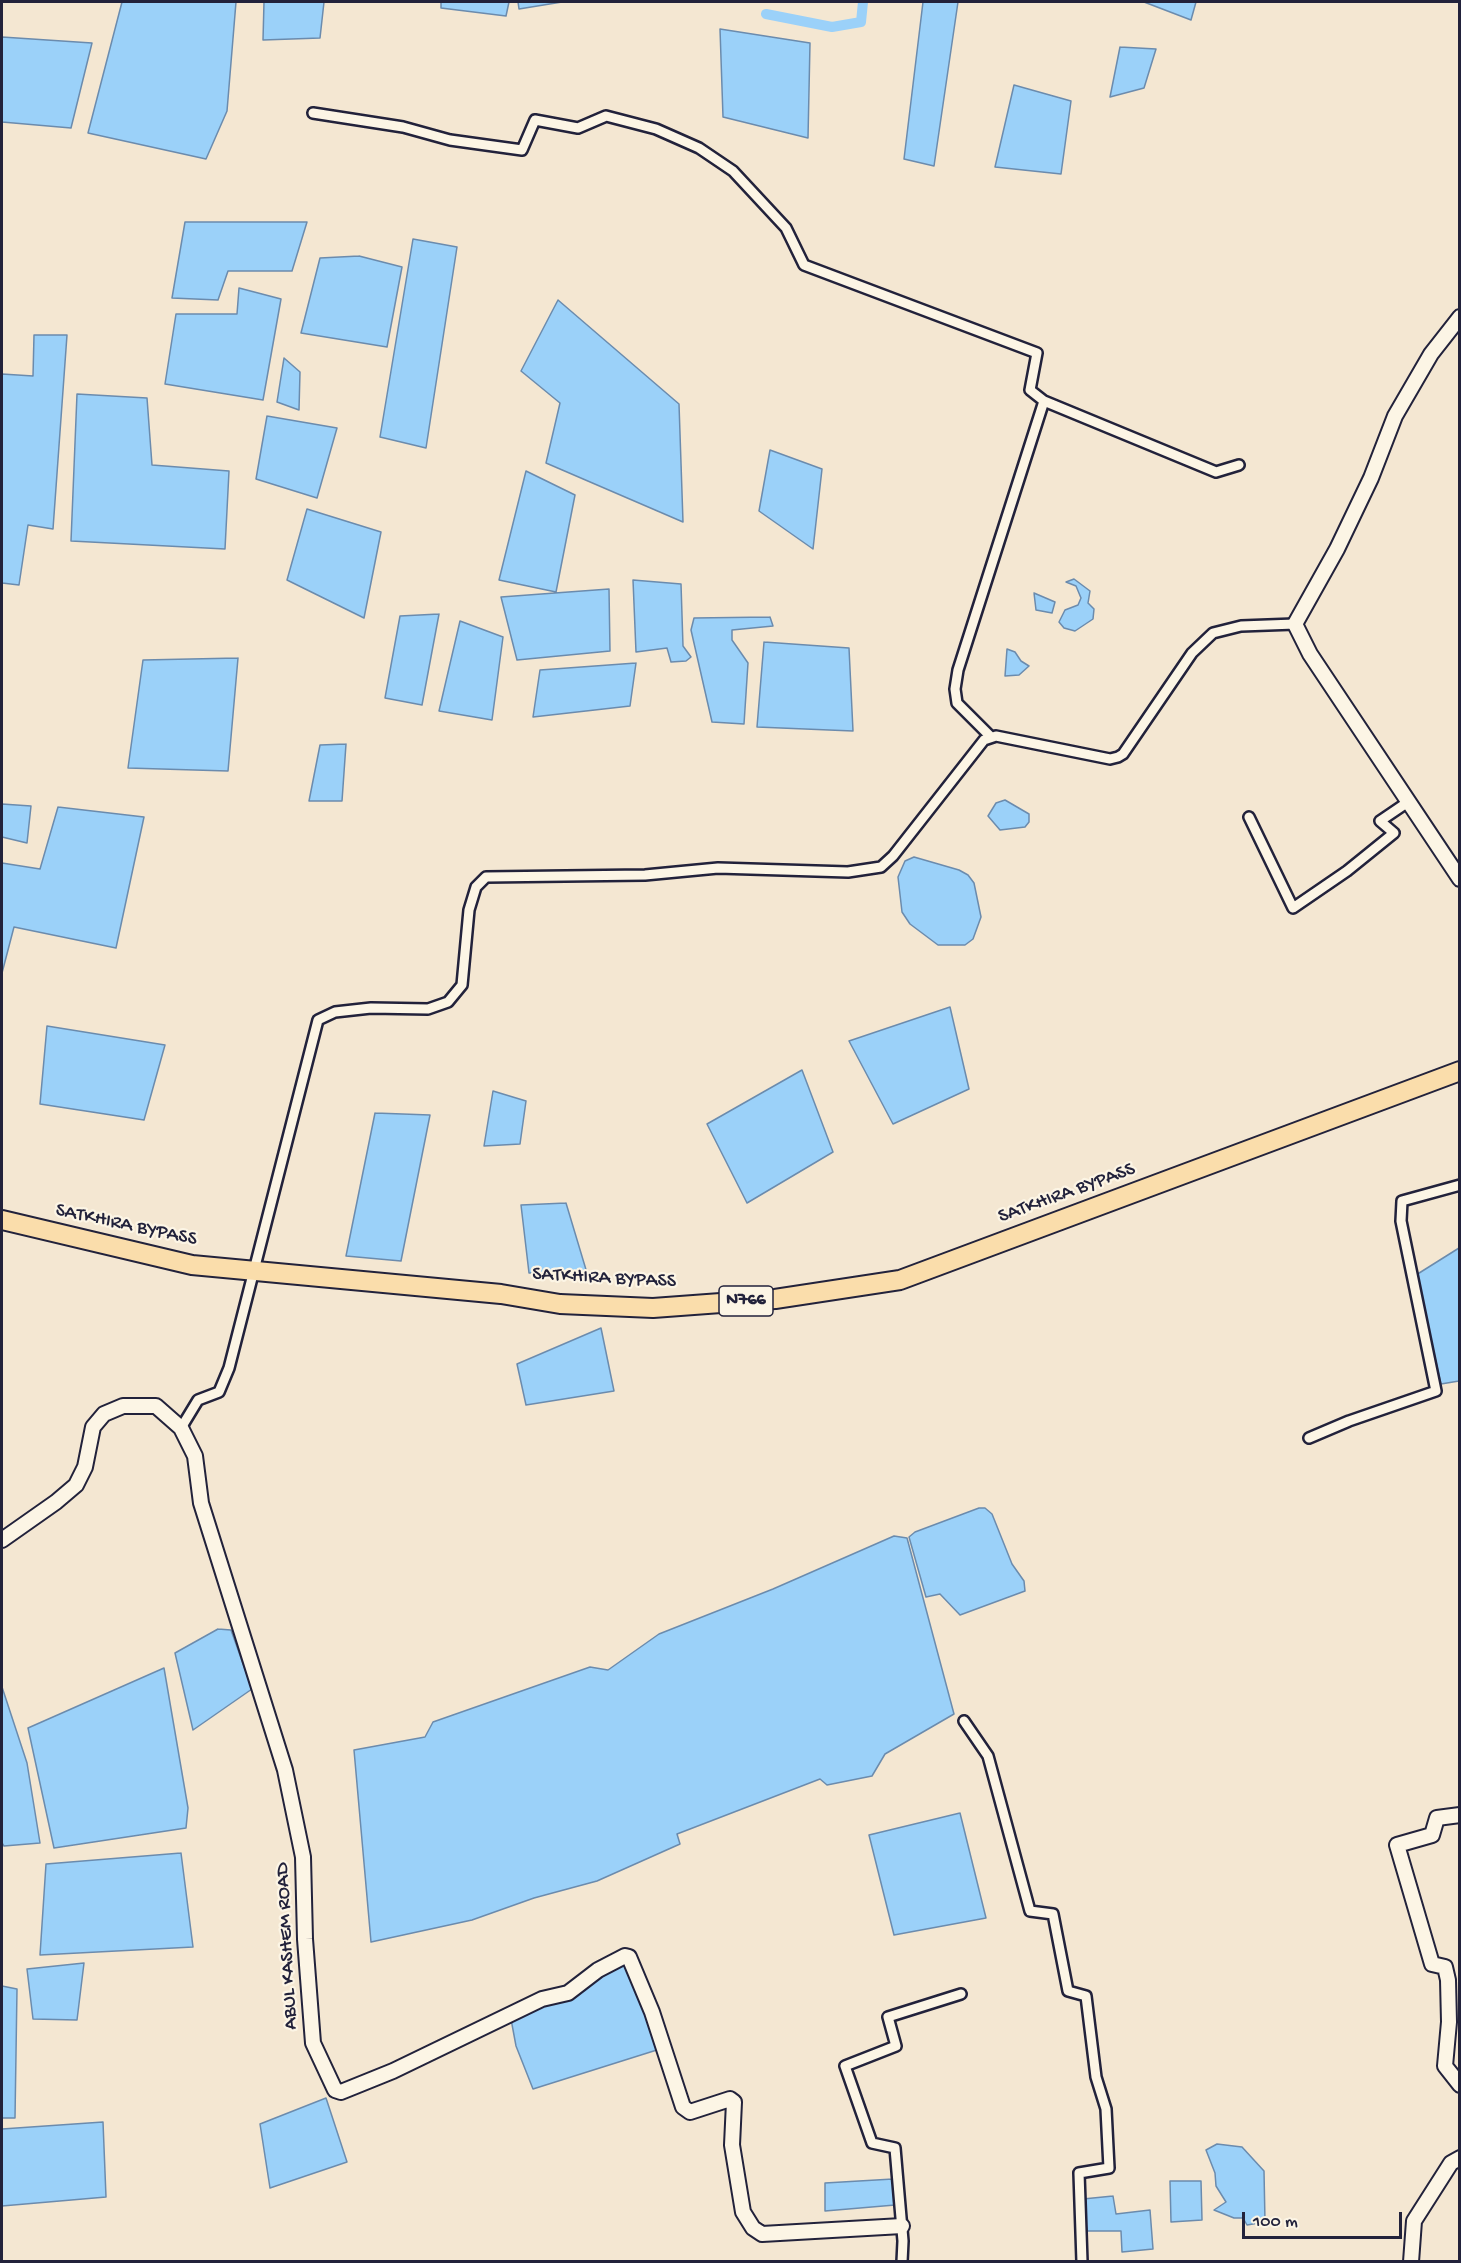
<!DOCTYPE html>
<style>
body{margin:0}
#map{position:relative;width:1461px;height:2263px;overflow:hidden;background:#f4e7d2;font-family:"Gochi Hand",sans-serif}
canvas{display:block}
.frame{position:absolute;inset:0;border:3px solid #22223b;pointer-events:none}
.scale{position:absolute;left:1242px;top:2212px;width:160px;height:27px;box-sizing:border-box;border:3px solid #22223b;border-top:0;padding-left:8px;font-size:18px;line-height:21px;white-space:nowrap;color:#22223b;-webkit-text-stroke:4px #fcf5e5;paint-order:stroke}
</style>
<div id="map">
<canvas width="1461" height="2263"></canvas>
<div class="frame"></div>
<div class="scale">100 m</div>
</div>
<script>
const context = document.querySelector('canvas').getContext('2d');
context.lineJoin = 'round';
function fill(path, color) {
  context.fillStyle = color;
  context.fill(path, 'evenodd');
}
function poly(rows) {
  const path = new Path2D();
  for (const r of rows) {
    path.moveTo(r[0], r[1]);
    for (let i = 2; i < r.length; i += 2) path.lineTo(r[i], r[i + 1]);
  }
  return path;
}
function strokePath(path, color, width, dash) {
  context.strokeStyle = color;
  context.lineWidth = width;
  context.lineCap = dash ? 'butt' : 'round';
  context.setLineDash(dash || []);
  context.stroke(path);
}
function write(font, color, halo, rows, align = 'center') {
  context.font = font + ' "Gochi Hand",sans-serif';
  context.lineWidth = 4.5;
  context.setLineDash([]);
  context.textBaseline = 'middle';
  context.strokeStyle = halo;
  context.fillStyle = color;
  for (const [text, x, y, turn = 0] of rows) {
    context.save();
    context.translate(x, y);
    context.rotate((+turn || 0) * Math.PI / 180);
    context.textAlign = isNaN(turn) ? turn : align;
    if (halo) context.strokeText(text, 0, 0);
    context.fillText(text, 0, 0);
    context.restore();
  }
}
const water = poly([
 [122,2,236,2,227,111,206,159,88,133,122,2],
 [264,2,324,2,320,38,263,40,264,2],
 [441,2,509,2,506,16,441,8,441,2],
 [518,2,562,2,519,9,518,2],
 [923,2,958,2,934,166,904,159,923,2],
 [1144,2,1196,2,1191,20,1144,2],
 [720,29,810,43,808,138,723,117,720,29],
 [2,37,92,43,71,128,2,122,2,37],
 [1120,47,1156,49,1144,88,1110,97,1120,47],
 [1014,85,1071,101,1061,174,995,167,1014,85],
 [185,222,307,222,292,271,228,271,218,300,172,298,185,222],
 [413,239,457,247,426,448,380,437,413,239],
 [359,256,402,267,387,347,301,333,320,258,359,256],
 [239,288,281,299,263,400,165,384,176,314,237,314,239,288],
 [558,300,679,404,683,522,546,463,560,403,521,371,558,300],
 [34,335,67,335,53,529,28,525,19,585,2,583,2,374,33,376,34,335],
 [284,358,300,372,299,410,277,402,284,358],
 [77,394,147,398,152,465,229,471,225,549,71,541,77,394],
 [267,416,337,428,317,498,256,479,267,416],
 [770,450,822,469,813,549,759,511,770,450],
 [526,471,575,495,556,592,499,580,526,471],
 [307,509,381,532,364,618,287,580,307,509],
 [1074,579,1090,591,1088,603,1094,609,1093,619,1075,631,1064,628,1059,622,1065,610,1078,605,1081,598,1076,586,1066,582,1074,579],
 [633,580,681,584,683,646,691,657,686,661,671,662,667,648,636,652,633,580],
 [609,589,610,651,517,660,501,597,609,589],
 [1034,593,1055,602,1052,613,1036,610,1034,593],
 [439,614,422,705,385,698,400,616,439,614],
 [770,617,773,626,732,630,732,640,748,663,744,724,712,722,691,630,694,618,770,617],
 [460,621,503,637,492,720,439,711,460,621],
 [764,642,849,648,853,731,757,727,764,642],
 [1007,649,1015,652,1021,661,1029,666,1019,675,1005,676,1007,649],
 [238,658,228,771,128,768,143,660,238,658],
 [636,663,630,706,533,717,540,670,636,663],
 [346,744,342,801,309,801,320,745,346,744],
 [1005,800,1029,814,1029,822,1025,827,1000,830,988,816,996,803,1005,800],
 [2,804,31,806,27,843,2,837,2,804],
 [58,807,144,817,116,948,14,927,2,973,2,863,40,869,58,807],
 [914,857,959,870,968,875,974,883,981,917,973,939,965,945,938,945,910,924,902,912,898,877,905,861,914,857],
 [950,1007,969,1089,893,1124,849,1041,950,1007],
 [47,1026,165,1045,144,1120,40,1104,47,1026],
 [802,1070,833,1152,747,1203,707,1124,802,1070],
 [493,1091,526,1101,520,1144,484,1146,493,1091],
 [375,1113,430,1115,401,1261,346,1256,375,1113],
 [566,1203,587,1273,529,1273,521,1205,566,1203],
 [1459,1248,1459,1381,1441,1384,1416,1275,1459,1248],
 [601,1328,614,1391,526,1405,517,1364,601,1328],
 [979,1508,985,1508,992,1514,1012,1564,1024,1581,1025,1591,960,1615,940,1594,926,1597,909,1537,915,1532,979,1508],
 [894,1536,907,1538,954,1714,885,1754,872,1776,827,1785,820,1779,677,1834,680,1844,597,1881,534,1898,472,1920,371,1942,354,1750,425,1737,433,1722,590,1667,608,1670,659,1634,773,1589,894,1536],
 [218,1629,231,1630,252,1689,193,1730,175,1653,218,1629],
 [164,1668,188,1808,186,1828,54,1848,28,1728,164,1668],
 [2,1687,27,1763,40,1843,4,1846,2,1843,2,1687],
 [960,1813,986,1918,894,1935,869,1835,960,1813],
 [181,1853,193,1947,40,1955,46,1864,181,1853],
 [84,1963,77,2020,33,2019,27,1969,84,1963],
 [625,1963,660,2049,533,2089,516,2046,511,2019,625,1963],
 [2,1986,17,1989,15,2118,2,2118,2,1986],
 [326,2098,347,2162,270,2188,260,2124,326,2098],
 [103,2122,106,2197,2,2206,2,2129,103,2122],
 [1217,2144,1242,2147,1264,2171,1265,2222,1247,2225,1243,2218,1234,2218,1214,2210,1226,2202,1216,2186,1215,2173,1206,2150,1217,2144],
 [893,2179,895,2205,825,2211,825,2183,893,2179],
 [1170,2181,1201,2181,1202,2220,1171,2222,1170,2181],
 [1113,2196,1116,2214,1150,2210,1153,2249,1122,2252,1121,2231,1087,2231,1083,2199,1113,2196]
]);
const canal = poly([
 [766,14,832,27,861,22,863,2]
]);
const street = poly([
 [313,113,403,127,450,140,522,150,535,120,578,128,606,116,656,129,699,148,733,171,786,228,804,265,1037,353,1030,390,1044,401,958,670,955,689,957,703,991,737],
 [1044,401,1216,472,1239,465],
 [1249,817,1293,908,1347,871,1394,833,1380,821,1408,802],
 [181,1428,198,1400,219,1392,229,1368,318,1020,335,1012,371,1008,428,1009,448,1002,462,985,469,910,476,887,486,877,645,875,718,868,848,872,881,867,893,856,984,740,996,736,1110,759,1118,757,1123,754,1192,653,1213,633,1241,626,1295,624],
 [1309,1438,1349,1421,1436,1391,1401,1221,1402,1201,1460,1185],
 [964,1721,988,1756,1030,1911,1053,1914,1068,1991,1086,1996,1096,2077,1106,2109,1109,2168,1079,2173,1082,2262],
 [902,2262,903,2241,895,2148,872,2143,845,2066,896,2046,888,2017,961,1994]
]);
const secondary = poly([
 [1460,317,1431,354,1395,416,1371,478,1337,549,1295,624,1310,654,1460,879],
 [2,1540,56,1502,76,1485,85,1467,93,1427,104,1414,123,1406,156,1406,181,1428,195,1456,201,1503,285,1770,303,1857,305,1939,313,2043,335,2090,341,2092,393,2071,542,1999,568,1993,598,1970,625,1956,629,1957,652,2012,683,2107,690,2112,730,2099,734,2102,732,2145,743,2212,753,2228,762,2234,902,2226],
 [1460,1815,1437,1818,1432,1835,1397,1845,1432,1964,1445,1967,1448,1980,1449,2022,1445,2066,1460,2085],
 [1411,2262,1414,2221,1451,2163,1460,2158]
]);
const highway = poly([
 [2,1220,192,1265,501,1294,560,1304,653,1308,775,1299,900,1280,1460,1071]
]);
const shields = [
 [746,1301,54]
];
const shieldNames = [
 ["N766",746,1301]
];
const streetNames = [
 ["SATKHIRA BYPASS",1067,1194,-20],
 ["SATKHIRA BYPASS",126,1226,12],
 ["SATKHIRA BYPASS",604,1279,3],
 ["ABUL KASHEM ROAD",288,1946,-93]
];
fill(water, '#9bd1f9');
strokePath(water, '#6b8bad', 1.5);
strokePath(canal, '#9bd1f9', 10);
strokePath(street, '#22223b', 14);
strokePath(secondary, '#22223b', 18);
strokePath(highway, '#22223b', 22);
strokePath(street, '#fcf5e5', 9);
strokePath(secondary, '#fcf5e5', 14);
strokePath(highway, '#faddab', 18);
for (const [x, y, w] of shields) {
  const box = new Path2D();
  box.roundRect(x - w / 2, y - 15, w, 30, 4.5);
  context.fillStyle = '#fcf5e5';
  context.fill(box);
  strokePath(box, '#22223b', 1.5);
}
write('bold 18px', '#22223b', null, shieldNames);
write('20px', '#22223b', '#fcf5e5', streetNames);
</script>
